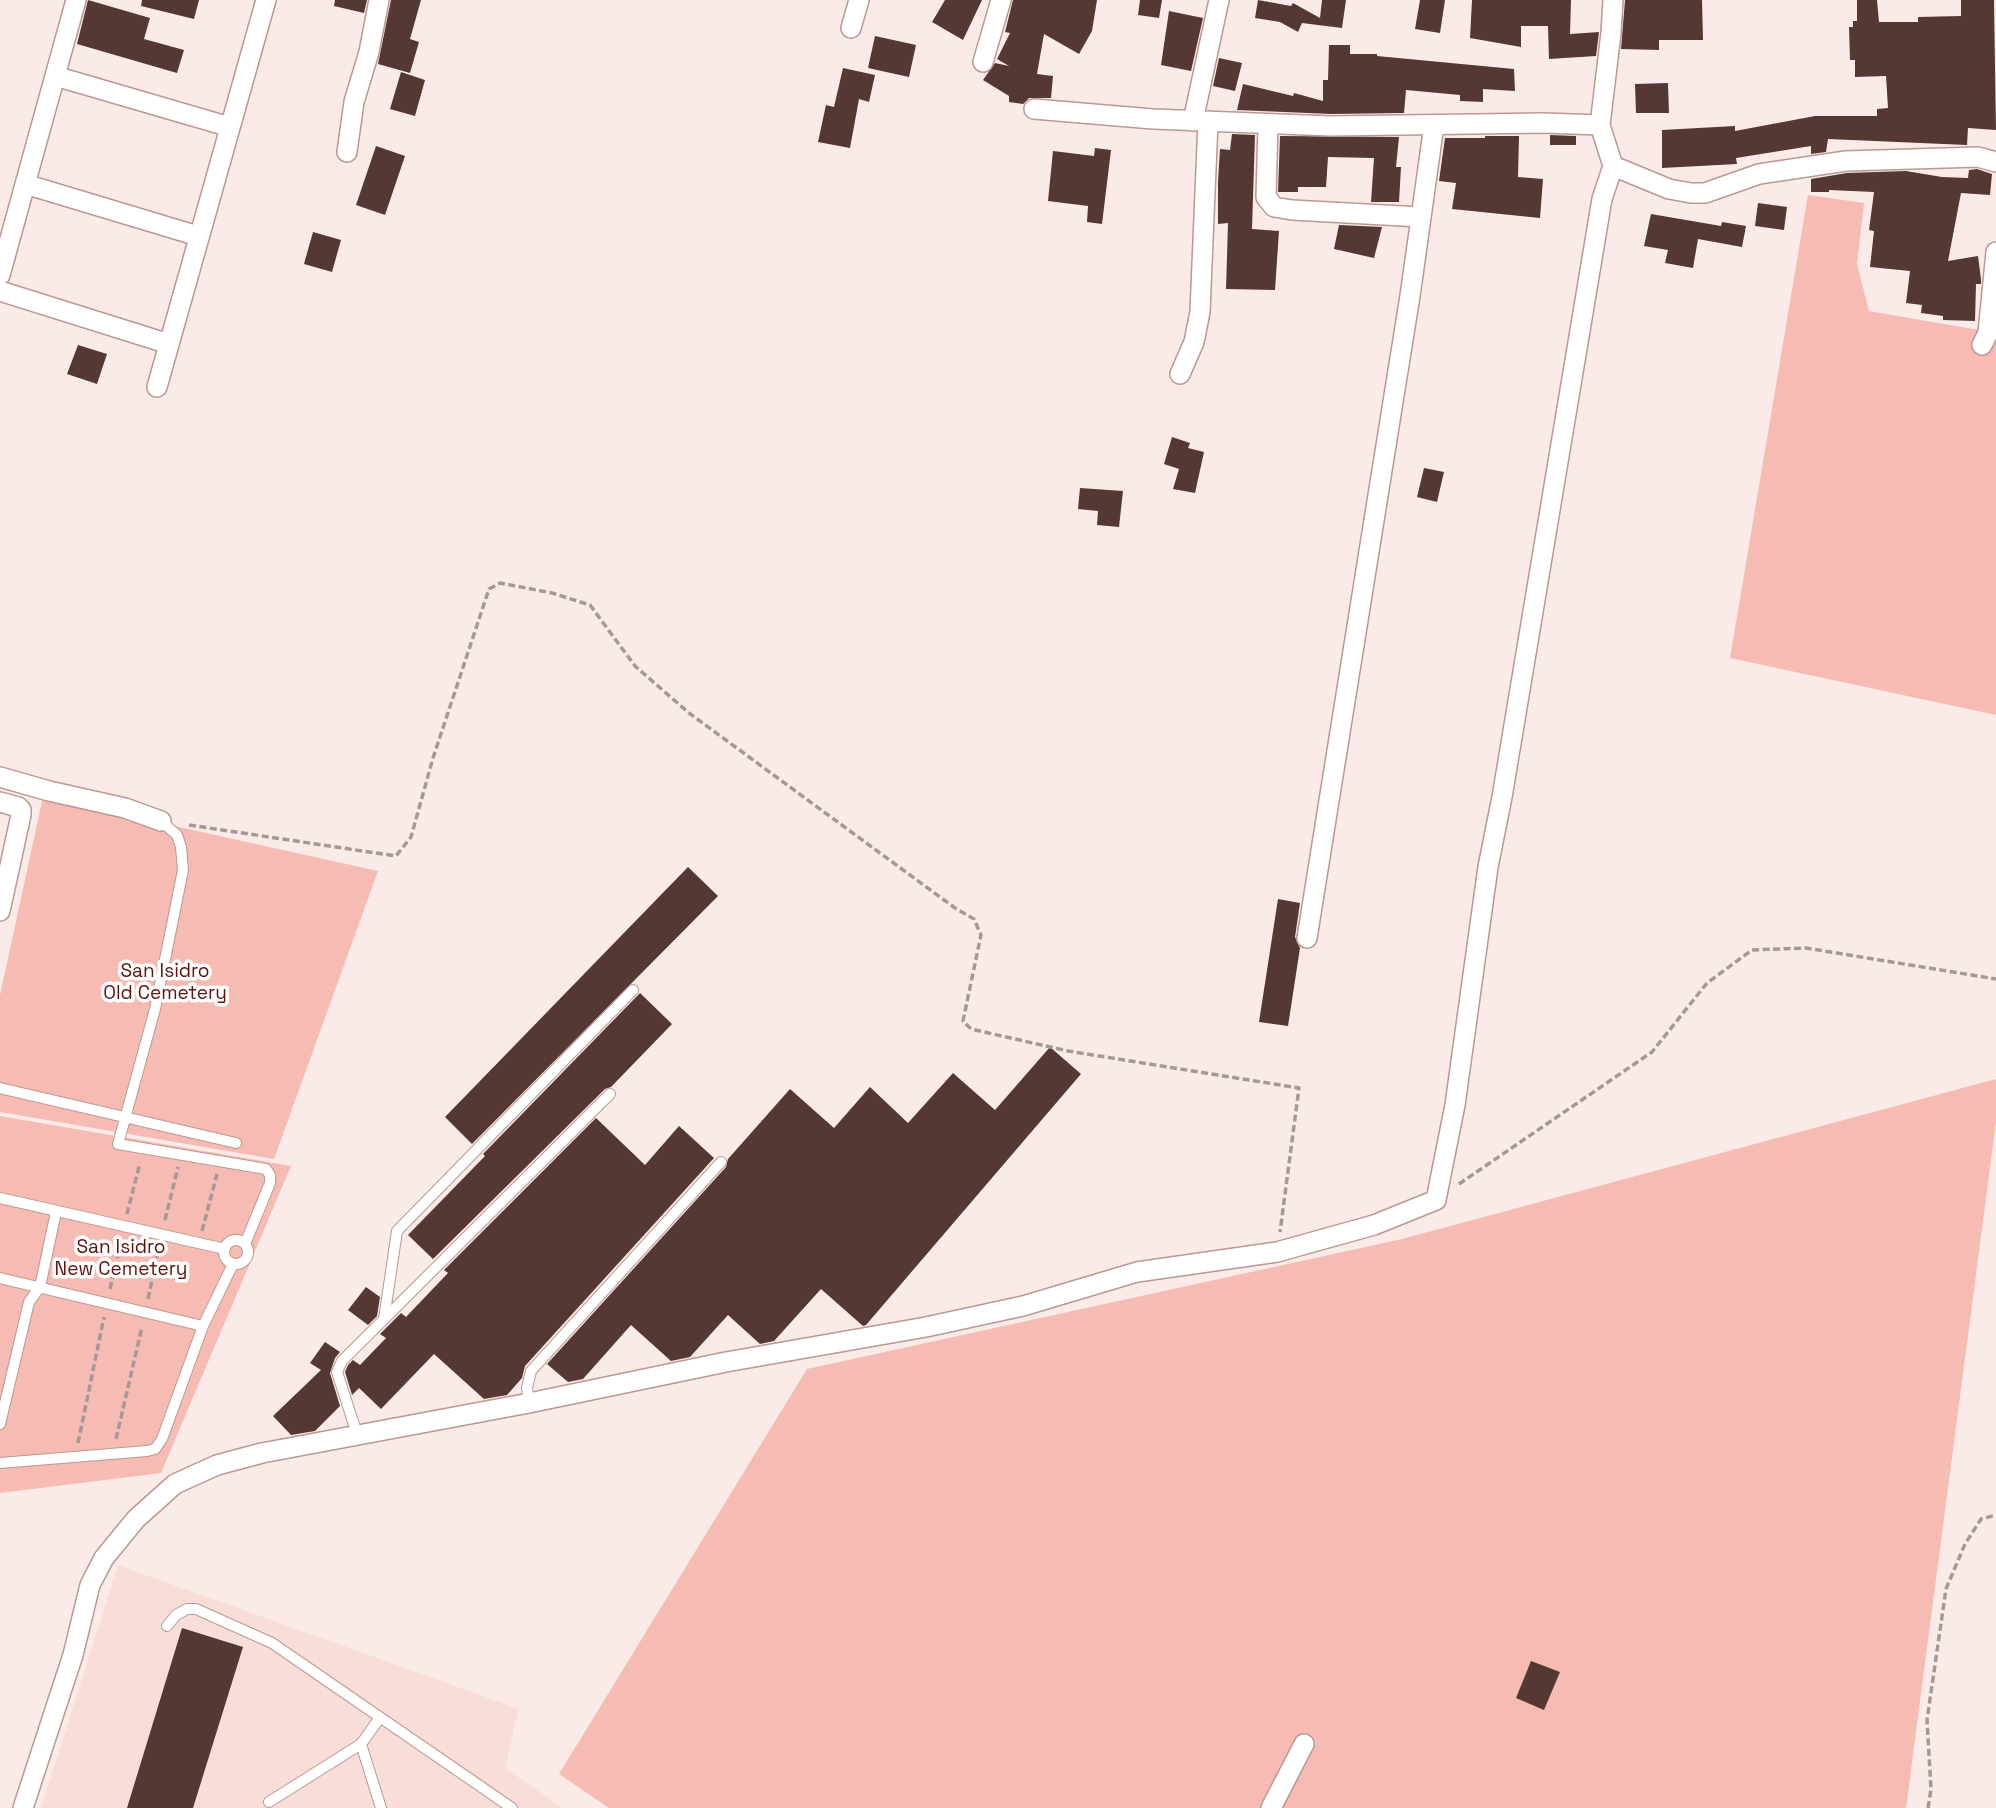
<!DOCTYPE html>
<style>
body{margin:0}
canvas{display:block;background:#faebe8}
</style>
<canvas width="1996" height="1808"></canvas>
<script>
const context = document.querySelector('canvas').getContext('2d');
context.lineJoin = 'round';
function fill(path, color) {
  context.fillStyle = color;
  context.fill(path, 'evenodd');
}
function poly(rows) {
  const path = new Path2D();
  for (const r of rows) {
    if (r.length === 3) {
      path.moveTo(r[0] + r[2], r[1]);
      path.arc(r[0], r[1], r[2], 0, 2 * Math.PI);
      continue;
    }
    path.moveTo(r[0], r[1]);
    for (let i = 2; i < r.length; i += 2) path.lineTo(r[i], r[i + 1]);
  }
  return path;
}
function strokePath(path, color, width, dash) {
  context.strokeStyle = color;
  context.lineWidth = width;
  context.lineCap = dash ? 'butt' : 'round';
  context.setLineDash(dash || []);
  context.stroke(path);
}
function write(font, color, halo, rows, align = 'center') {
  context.font = font + ' "Space Grotesk",sans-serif';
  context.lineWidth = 7;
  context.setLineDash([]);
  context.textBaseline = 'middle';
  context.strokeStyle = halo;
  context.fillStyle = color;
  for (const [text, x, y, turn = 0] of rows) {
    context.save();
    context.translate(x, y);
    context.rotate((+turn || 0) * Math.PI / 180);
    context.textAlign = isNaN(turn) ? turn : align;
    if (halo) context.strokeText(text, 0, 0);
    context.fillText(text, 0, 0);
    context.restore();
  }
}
const built = poly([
 [118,1565,519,1709,505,1768,563,1808,41,1808]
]);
const green = poly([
 [1808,195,1864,203,1857,264,1869,311,1996,333,1996,715,1730,658],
 [43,797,378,871,274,1159,0,1112,0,995],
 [1996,1079,1996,1122,1906,1808,609,1808,559,1774,807,1369,1402,1239],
 [0,1116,291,1166,161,1473,0,1493]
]);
const building = poly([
 [88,0,150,18,144,39,184,50,177,73,77,44],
 [142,0,199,0,194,19,141,6],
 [335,0,367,0,364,13,334,6],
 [391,0,421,0,410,39,419,42,410,73,378,64],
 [945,0,982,0,963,40,932,22],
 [1013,0,1097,0,1092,31,1079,54,1044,34,1037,74,1053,76,1051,98,1029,98,1023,104,1009,102,1009,96,983,80,995,63,1009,66,997,59,1010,33,1005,32],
 [1140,0,1162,0,1159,18,1138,15],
 [1258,0,1291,6,1293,3,1320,18,1322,0,1346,0,1342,28,1302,23,1298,32,1280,22,1255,18],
 [1420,0,1445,0,1440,33,1415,29],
 [1472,0,1571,0,1570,34,1599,32,1596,56,1549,59,1548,26,1521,26,1521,47,1470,38],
 [1625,0,1702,0,1703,40,1659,40,1659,50,1621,49],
 [1857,0,1877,0,1879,22,1918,22,1918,17,1961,16,1961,0,1994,0,1996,130,1968,128,1967,145,1828,139,1826,152,1811,154,1811,146,1736,158,1737,164,1662,168,1662,130,1735,126,1735,131,1815,116,1877,116,1877,109,1888,108,1886,76,1855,77,1855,60,1850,60,1849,27,1853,27,1853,21,1857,21],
 [1169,11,1203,18,1191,71,1161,65],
 [875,36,916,45,909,77,868,68],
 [1329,45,1350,45,1350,54,1377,54,1377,56,1514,69,1515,91,1483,89,1483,102,1460,101,1460,95,1406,90,1404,113,1331,114,1237,110,1243,84,1293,96,1294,93,1323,101,1323,80,1328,80],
 [1219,58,1242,63,1235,91,1213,86],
 [843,68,875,75,869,102,859,99,850,148,818,142,826,105,834,107],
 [401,72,425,80,415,116,390,109],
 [1668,83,1669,113,1636,113,1635,84],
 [1232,134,1255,135,1252,229,1279,231,1275,290,1226,289,1228,223,1218,224,1218,182,1220,149,1230,150],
 [1550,135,1576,136,1576,145,1550,145],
 [1280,136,1399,137,1396,167,1401,167,1399,202,1371,202,1374,158,1328,157,1326,187,1298,187,1298,192,1278,192],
 [1485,136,1519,136,1518,177,1543,179,1540,218,1452,209,1456,183,1439,181,1445,138,1485,138],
 [376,146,405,156,385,215,356,205],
 [1095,148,1111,150,1102,224,1087,222,1088,206,1048,201,1053,151,1094,156],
 [1977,169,1992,174,1990,195,1961,193,1948,261,1978,256,1981,279,1981,284,1976,284,1975,321,1943,320,1943,316,1921,313,1922,305,1906,303,1910,271,1870,267,1874,231,1869,230,1874,192,1829,190,1829,192,1811,192,1811,179,1847,173,1906,171,1942,177,1968,178,1969,170],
 [1758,203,1787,207,1784,230,1755,226],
 [1651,214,1721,226,1722,222,1746,226,1742,247,1698,239,1693,268,1665,263,1668,250,1644,246],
 [1339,225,1382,227,1374,258,1334,249],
 [313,232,341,240,332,272,304,264],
 [78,345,107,354,97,384,67,374],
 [1172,437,1190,443,1188,448,1204,452,1195,493,1173,489,1179,469,1164,464],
 [1424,468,1444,472,1437,502,1417,497],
 [1080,488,1123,491,1119,527,1097,525,1098,511,1078,509],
 [688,867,718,896,472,1144,445,1117],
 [1278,899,1300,903,1295,937,1300,948,1288,1026,1259,1022],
 [640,993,672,1024,611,1087,605,1089,433,1259,408,1235,485,1156,483,1154],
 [1050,1047,1081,1074,866,1325,863,1326,821,1289,774,1341,760,1344,728,1315,690,1357,671,1361,631,1325,583,1379,568,1382,547,1364,726,1167,728,1159,790,1089,834,1128,870,1087,908,1123,953,1073,995,1110],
 [596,1118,645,1165,679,1126,714,1158,525,1366,522,1378,507,1395,484,1399,434,1354,381,1409,359,1388,352,1395,345,1372,348,1365,353,1360,360,1365,386,1338,380,1334,401,1313,406,1317,448,1273,444,1270],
 [366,1287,380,1297,377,1316,368,1325,348,1310],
 [325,1342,340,1352,335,1358,330,1373,340,1406,315,1431,291,1435,273,1416,321,1370,310,1363],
 [182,1628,243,1647,193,1808,127,1808],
 [1531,1661,1560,1672,1544,1710,1516,1698]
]);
const path = poly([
 [189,825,396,856,411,837,433,758,489,589,500,583,552,593,590,605,635,666,689,713,955,908,974,919,981,935,963,1021,971,1029,1068,1051,1299,1088,1280,1232],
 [1459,1184,1652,1052,1707,983,1752,950,1806,948,1996,979],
 [127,1214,140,1163],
 [165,1220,178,1167],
 [202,1231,217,1174],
 [110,1289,122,1238],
 [148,1299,159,1248],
 [116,1439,142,1327],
 [78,1443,104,1317],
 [1928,1808,1931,1789,1927,1720,1946,1589,1965,1544,1981,1519,1996,1515]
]);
const lane = poly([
 [161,821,177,835,181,847,183,870,155,1009,118,1144,266,1169,270,1175,270,1183,245,1244],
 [0,1088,236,1143],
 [0,1198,225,1249],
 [236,1252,12],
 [0,1278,203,1326],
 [384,1319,397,1231,633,990],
 [529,1403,527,1388,531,1371,721,1162],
 [0,1424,29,1302,40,1287,56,1212],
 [357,1434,337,1372,342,1361,610,1094],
 [0,1463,147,1451,155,1449,162,1439,203,1326,233,1264],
 [167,1626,176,1615,187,1609,196,1609,272,1643,512,1808],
 [361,1744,381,1808],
 [269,1802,361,1744,379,1719]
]);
const street = poly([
 [851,28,859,0],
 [983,62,1001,0],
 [55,76,230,127],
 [1034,109,1153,119,1331,126,1544,123,1600,125],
 [1193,121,1219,0],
 [1268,124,1266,197,1274,207,1292,210,1421,217],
 [347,152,354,102,369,52,379,0],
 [1613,166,1669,189,1691,193,1705,193,1759,174,1846,161,1978,157,1996,162],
 [25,184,198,236],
 [0,275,76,0],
 [0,291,169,344],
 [1982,345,1988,333,1996,252],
 [1180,374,1194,342,1200,312,1208,121],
 [157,387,266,0],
 [0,777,49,791,125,808,161,821],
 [0,802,18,807,21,810,21,815,0,911],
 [1307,938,1410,296,1434,125],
 [23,1808,73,1655,90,1585,104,1558,136,1519,175,1484,217,1465,262,1453,529,1403,726,1362,926,1327,1023,1306,1137,1272,1277,1252,1374,1225,1436,1200,1455,1105,1488,867,1502,797,1602,199,1613,166,1600,125,1611,33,1613,0],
 [1271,1808,1304,1744]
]);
const parkNames = [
 ["San Isidro",165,972],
 ["Old Cemetery",165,994],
 ["San Isidro",121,1248],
 ["New Cemetery",121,1270]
];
fill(built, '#f9ddd8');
fill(green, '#f6bbb2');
fill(building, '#553833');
strokePath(lane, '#bb9892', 12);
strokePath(street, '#bb9892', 22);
strokePath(path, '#a69896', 3.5, [7, 3.5]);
strokePath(lane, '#fff', 10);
strokePath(street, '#fff', 19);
write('19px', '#60130d', '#fff', parkNames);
</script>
